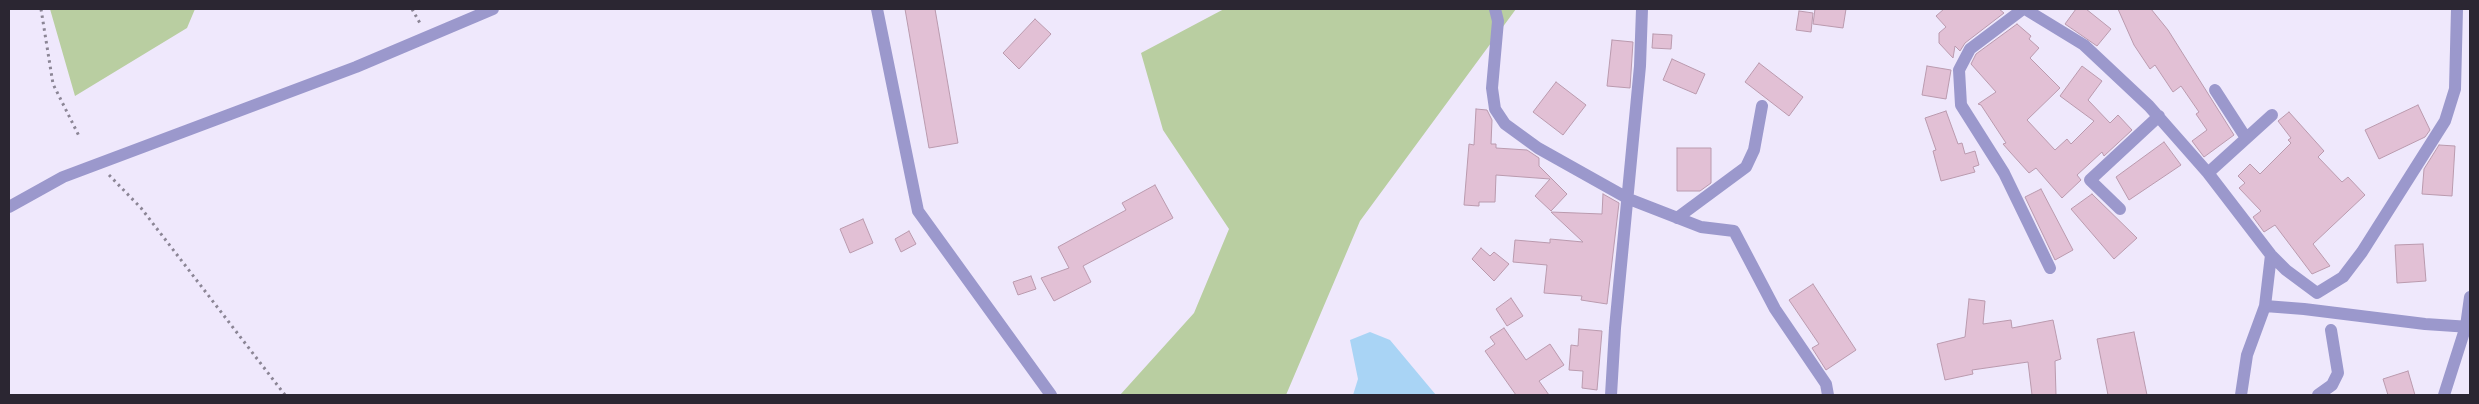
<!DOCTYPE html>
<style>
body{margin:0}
#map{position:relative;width:2479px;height:404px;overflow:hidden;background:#efe8fc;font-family:Commissioner,sans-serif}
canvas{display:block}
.frame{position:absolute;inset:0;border:10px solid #2b2632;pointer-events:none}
</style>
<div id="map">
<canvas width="2479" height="404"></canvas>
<div class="frame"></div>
</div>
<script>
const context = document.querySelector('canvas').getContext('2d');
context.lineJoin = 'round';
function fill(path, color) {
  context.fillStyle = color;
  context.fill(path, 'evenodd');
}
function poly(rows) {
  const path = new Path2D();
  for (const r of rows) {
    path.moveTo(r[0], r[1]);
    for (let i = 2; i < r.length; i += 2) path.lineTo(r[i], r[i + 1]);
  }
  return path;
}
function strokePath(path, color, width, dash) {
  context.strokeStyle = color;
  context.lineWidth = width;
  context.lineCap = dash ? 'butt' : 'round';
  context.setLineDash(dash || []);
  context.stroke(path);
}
const green = poly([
 [50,9,195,9,187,28,75,96],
 [1224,9,1516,9,1360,221,1286,395,1120,395,1194,313,1229,229,1163,130,1141,53]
]);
const water = poly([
 [1370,332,1390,340,1436,395,1353,395,1358,379,1350,340]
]);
const building = poly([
 [905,9,935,9,958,143,929,148,905,9],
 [1815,9,1846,9,1843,28,1813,24,1815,9],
 [1944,9,1999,9,2004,13,1965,43,1960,51,1955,46,1953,58,1939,43,1939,33,1946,27,1936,16,1944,9],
 [2076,9,2086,9,2111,29,2097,46,2065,24,2076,9],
 [2118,9,2151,9,2168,30,2234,135,2204,157,2192,141,2207,130,2196,114,2199,112,2181,86,2173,92,2155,65,2150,69,2134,45,2118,9],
 [1799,11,1813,13,1811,32,1796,30,1799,11],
 [1035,19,1051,34,1019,69,1003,53,1035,19],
 [2017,24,2031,36,2029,39,2039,48,2030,58,2060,88,2027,120,2055,150,2067,139,2071,144,2094,121,2060,96,2082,66,2102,81,2088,100,2110,123,2118,115,2132,130,2104,156,2102,152,2077,175,2081,180,2062,198,2036,168,2029,173,2010,152,2003,144,2006,143,1981,105,1978,104,1996,92,1971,64,1976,54,2017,24],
 [1653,34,1672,35,1671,49,1652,48,1653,34],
 [1612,40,1633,42,1630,88,1607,86,1612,40],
 [1672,59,1705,74,1696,94,1663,80,1672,59],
 [1759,63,1803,97,1789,116,1745,82,1759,63],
 [1927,66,1951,70,1946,99,1922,95,1927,66],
 [1556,82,1586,105,1563,135,1533,112,1556,82],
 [2418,105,2430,130,2425,137,2379,159,2365,130,2418,105],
 [1476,109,1487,110,1492,120,1491,144,1496,144,1496,148,1527,150,1539,158,1539,166,1567,194,1551,211,1535,196,1550,179,1496,175,1495,202,1479,202,1479,206,1464,205,1469,144,1474,145,1476,109],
 [1946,111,1958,144,1962,143,1965,154,1975,151,1979,165,1973,167,1975,172,1941,181,1933,151,1936,150,1925,118,1946,111],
 [2289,112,2324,151,2318,157,2342,182,2348,177,2365,195,2313,244,2330,266,2312,274,2275,225,2264,232,2253,217,2261,211,2239,188,2245,183,2238,176,2250,164,2260,174,2291,143,2288,140,2291,138,2278,121,2289,112],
 [2164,142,2181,165,2129,200,2116,177,2164,142],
 [2439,145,2455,146,2452,196,2422,194,2424,169,2439,145],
 [1677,148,1711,148,1711,183,1700,191,1677,191,1677,148],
 [1155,185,1173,218,1083,266,1091,282,1054,301,1041,278,1069,268,1058,247,1126,210,1122,203,1155,185],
 [2041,189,2073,250,2055,260,2025,197,2041,189],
 [1603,194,1619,203,1607,304,1581,300,1582,296,1544,293,1547,265,1513,262,1515,240,1550,243,1550,239,1583,242,1551,212,1602,214,1603,194],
 [2092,194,2137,238,2114,259,2071,209,2092,194],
 [863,219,873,243,850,253,840,229,863,219],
 [909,231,916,244,901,252,895,239,909,231],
 [2423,244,2426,281,2397,283,2395,245,2423,244],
 [1481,248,1490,256,1494,252,1509,264,1494,281,1472,259,1481,248],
 [1031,276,1036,289,1018,295,1013,282,1031,276],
 [1813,284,1856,350,1826,370,1812,348,1819,344,1789,300,1813,284],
 [1511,298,1523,316,1507,326,1496,309,1511,298],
 [1969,299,1985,301,1983,324,2011,320,2012,328,2053,320,2061,359,2055,361,2056,395,2032,395,2028,362,1972,370,1973,374,1945,380,1937,344,1965,337,1969,299],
 [1504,328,1526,360,1550,344,1564,365,1539,381,1549,395,1516,395,1485,351,1495,344,1490,337,1504,328],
 [1579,329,1602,331,1597,390,1582,388,1583,371,1569,370,1571,345,1578,346,1579,329],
 [2134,332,2147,395,2108,395,2097,339,2134,332],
 [2408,371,2415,395,2388,395,2383,379,2408,371]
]);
const path = poly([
 [41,9,53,84,80,138],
 [412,9,421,25],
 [109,175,141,208,285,395]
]);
const minor = poly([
 [877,9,918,211,1051,395],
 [1495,9,1498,21,1492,88,1495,109,1505,124,1538,148,1629,199,1701,227,1734,231,1775,309,1826,384,1828,395],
 [2023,9,1970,49,1959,70,1961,105,2004,173,2050,268],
 [2025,9,2084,45,2149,106,2208,173,2271,255,2286,270,2317,293,2343,277,2362,252,2445,121,2455,89,2457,9],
 [2215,90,2246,138],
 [2208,173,2272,115],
 [9,207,63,177,356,67,493,9],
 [2120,209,2090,180,2159,116],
 [1677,218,1746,167,1754,150,1762,106],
 [2265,306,2304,309,2425,324,2470,327],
 [1611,395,1615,328,1640,66,1642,9],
 [2241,395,2247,355,2265,306,2271,255],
 [2318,395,2332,385,2338,373,2331,330],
 [2444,395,2466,326,2470,297]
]);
fill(green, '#b9cea1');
fill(water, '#a9d4f5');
fill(building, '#e2c0d5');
strokePath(building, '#ba9aae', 1);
strokePath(path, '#8b8595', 3, [2.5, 4]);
strokePath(minor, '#9b98cc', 12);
</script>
